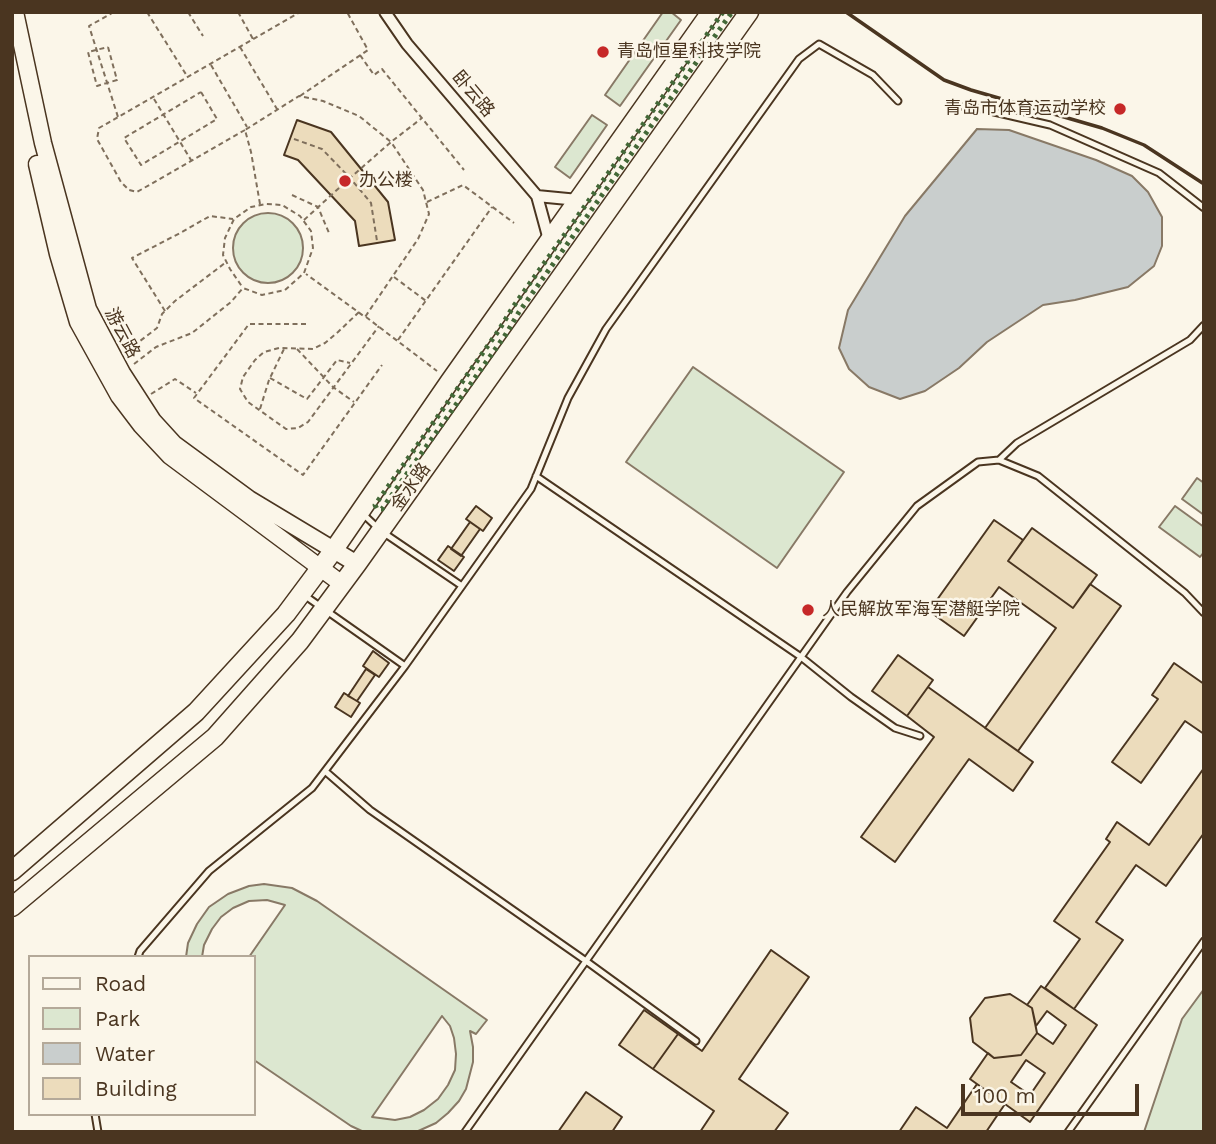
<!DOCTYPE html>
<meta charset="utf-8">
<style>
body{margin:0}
#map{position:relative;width:1216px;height:1144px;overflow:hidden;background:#fbf6e9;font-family:"Work Sans",sans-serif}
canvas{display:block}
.frame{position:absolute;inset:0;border:14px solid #4a3520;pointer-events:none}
.legend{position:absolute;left:28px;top:955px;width:228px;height:161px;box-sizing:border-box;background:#fbf6e9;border:2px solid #b4a999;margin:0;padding:9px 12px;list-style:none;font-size:21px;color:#4a3520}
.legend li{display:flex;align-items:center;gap:14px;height:35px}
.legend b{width:35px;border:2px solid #b4a999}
.scale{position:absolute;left:961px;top:1084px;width:178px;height:32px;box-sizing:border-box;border:4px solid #4a3520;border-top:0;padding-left:9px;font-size:21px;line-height:24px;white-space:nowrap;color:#4a3520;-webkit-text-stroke:5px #fbf6e9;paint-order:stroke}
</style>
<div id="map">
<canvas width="1216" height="1144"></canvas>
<div class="frame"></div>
<ul class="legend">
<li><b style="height:9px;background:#fbf6e9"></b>Road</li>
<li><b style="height:19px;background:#dce7d0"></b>Park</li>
<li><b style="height:19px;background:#c9cecd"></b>Water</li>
<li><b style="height:19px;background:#ecdcbc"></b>Building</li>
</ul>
<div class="scale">100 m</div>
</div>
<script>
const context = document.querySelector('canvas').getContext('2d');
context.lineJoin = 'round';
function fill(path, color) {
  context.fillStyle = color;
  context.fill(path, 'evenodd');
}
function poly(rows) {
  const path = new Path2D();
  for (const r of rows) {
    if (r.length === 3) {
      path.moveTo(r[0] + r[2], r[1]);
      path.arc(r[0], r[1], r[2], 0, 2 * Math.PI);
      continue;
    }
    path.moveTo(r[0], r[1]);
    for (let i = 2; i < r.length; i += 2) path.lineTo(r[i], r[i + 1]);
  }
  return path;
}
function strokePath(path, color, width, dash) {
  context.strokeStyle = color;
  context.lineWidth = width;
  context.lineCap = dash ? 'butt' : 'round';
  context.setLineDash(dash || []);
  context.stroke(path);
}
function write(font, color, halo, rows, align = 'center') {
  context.font = font + ' "Work Sans","Noto Sans SC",sans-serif';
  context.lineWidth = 5;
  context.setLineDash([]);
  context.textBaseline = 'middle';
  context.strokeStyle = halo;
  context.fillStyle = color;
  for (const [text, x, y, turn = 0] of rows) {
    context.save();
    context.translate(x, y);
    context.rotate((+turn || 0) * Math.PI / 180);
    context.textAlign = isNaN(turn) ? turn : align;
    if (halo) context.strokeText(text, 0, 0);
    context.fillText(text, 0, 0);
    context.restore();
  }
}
const green = poly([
 [663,12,671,12,681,20,620,106,605,95,663,12],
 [592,115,607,125,570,178,555,167,592,115],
 [268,248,35],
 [693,367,844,472,777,568,626,462,693,367],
 [1197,478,1204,483,1204,515,1182,499,1197,478],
 [1175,506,1204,527,1204,552,1200,557,1159,527,1175,506],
 [264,884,292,888,317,901,487,1020,476,1034,470,1031,473,1047,473,1062,466,1089,459,1101,448,1113,436,1123,416,1132,364,1132,351,1126,254,1060,254,957,249,957,285,905,267,900,249,901,233,908,221,917,212,929,204,945,202,957,186,957,188,943,197,924,209,907,228,894,249,886,264,884],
 [442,1016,450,1026,454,1038,456,1054,455,1070,448,1085,438,1099,424,1110,410,1117,395,1120,372,1117,442,1016],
 [1204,989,1204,1132,1144,1132,1182,1019,1204,989]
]);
const water = poly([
 [977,129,1009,130,1096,160,1132,176,1148,192,1162,217,1162,246,1154,266,1128,287,1075,300,1043,305,987,342,959,368,925,391,900,399,869,387,849,369,839,348,848,310,905,216,977,129]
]);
const building = poly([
 [297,120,331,132,388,202,395,240,359,246,355,221,298,160,284,155,297,120],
 [476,506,492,518,483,531,466,519,476,506],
 [994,520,1023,540,1008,561,1073,608,1090,584,1121,606,1018,751,985,728,1056,628,999,587,964,636,929,611,994,520],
 [470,522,480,529,461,556,451,549,470,522],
 [1032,528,1097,575,1073,608,1008,561,1032,528],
 [448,546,464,557,454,571,438,560,448,546],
 [373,651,389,663,379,677,363,666,373,651],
 [898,655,933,680,907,716,872,691,898,655],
 [1174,663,1204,684,1204,734,1185,721,1141,783,1112,762,1158,699,1152,695,1174,663],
 [366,669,375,675,357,701,348,696,366,669],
 [928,687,1033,762,1013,791,969,759,895,862,861,837,934,737,907,716,928,687],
 [344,693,360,703,351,717,335,707,344,693],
 [1204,768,1204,833,1166,886,1136,865,1096,922,1123,940,1074,1009,1045,988,1080,939,1054,921,1110,842,1106,839,1117,822,1149,845,1204,768],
 [771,950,809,977,739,1079,788,1113,774,1132,700,1132,714,1111,653,1069,678,1034,702,1051,771,950],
 [1041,986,1097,1025,1030,1122,970,1079,988,1053,994,1058,1021,1055,1037,1033,1053,1044,1066,1025,1047,1011,1036,1026,1032,1008,1027,1005,1041,986],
 [1026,1060,1045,1073,1030,1095,1011,1082,1026,1060],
 [1010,994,1032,1008,1037,1033,1021,1055,994,1058,973,1042,970,1018,985,998,1010,994],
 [644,1010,678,1034,653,1069,619,1045,644,1010],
 [977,1084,1005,1104,986,1132,899,1132,916,1107,947,1128,977,1084],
 [586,1092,622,1117,612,1132,558,1132,586,1092]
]);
const path = poly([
 [114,12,89,26,118,117],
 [147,12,187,76],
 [188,12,203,36],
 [238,12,253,39],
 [108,47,117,80,97,86,88,52,108,47],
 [240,47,277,109],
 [360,55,374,75,382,69,464,170],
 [211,65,247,127],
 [201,92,217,119,141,165,124,138,201,92],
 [300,96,368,50,347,12],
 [154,99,191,160],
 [245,130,137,192,129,190,121,182,97,139,99,128,300,12],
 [294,139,322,149,350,178,391,142,423,190,429,214,418,239,365,317,306,274],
 [292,195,318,207,329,233],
 [427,202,463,185,514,223],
 [260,204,251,152,245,130,299,96,323,101,359,116,391,142,422,118],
 [304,220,350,178,371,203,377,241],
 [394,277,426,301],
 [165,311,132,258,182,232,210,216,233,219],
 [359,312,338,332,325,343,313,349,279,348,264,352,255,360,243,377,240,389,248,402,286,429,298,428,308,422,379,326],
 [366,317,437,371],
 [306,324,249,324,194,398,303,475,382,365],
 [398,340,492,207],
 [297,349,333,387,354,402],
 [127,351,157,328,162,314,175,301,225,263],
 [134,364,156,347,192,333,231,302,243,288,262,295,285,290,304,273,313,248,311,231,300,216,282,205,266,204,251,207,234,219,225,238,223,255,230,269,243,288],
 [270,378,307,399,337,360,350,363],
 [151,394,175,379,196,393],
 [260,409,269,380,284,349]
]);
const service = poly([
 [964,107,977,108,1050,125,1159,173,1204,208],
 [999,460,1017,443,1190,340,1204,325],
 [536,476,801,657,851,697,895,728,920,736],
 [363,514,381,531,462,586],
 [304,595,405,666],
 [325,771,370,810,586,961,696,1041],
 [138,957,140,951,209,871,312,788,405,666,531,489,568,398,606,329,799,59,819,44,873,75,898,101],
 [95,1114,98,1132],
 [465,1132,847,592,917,506,978,462,999,460,1038,476,1185,593,1204,613],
 [1068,1132,1204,941]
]);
const minor = poly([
 [385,12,407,44,537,196],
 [549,240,537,196,578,200]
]);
const secondary = poly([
 [15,12,43,143,88,309,122,373,153,421,174,444,249,499,357,564],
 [37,164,58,254,78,322,119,396,141,425,170,456,342,584]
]);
const primary = poly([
 [12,871,196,712,286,614,333,551,450,381,711,12],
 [12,907,215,737,300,641,357,564,749,12]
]);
const hedge = poly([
 [723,12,513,307,499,330,375,505,377,509,382,509,506,334,519,312,732,12]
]);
const wall = poly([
 [846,12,944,80,971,90,1102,128,1144,145,1204,184]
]);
const markers = [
 [603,52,7,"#c62828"],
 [1120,109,7,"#c62828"],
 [345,181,7,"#c62828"],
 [808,610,7,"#c62828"]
];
const poiNames = [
 ["青岛恒星科技学院",617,52],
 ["青岛市体育运动学校",1106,109,"right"],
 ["办公楼",359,181],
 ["人民解放军海军潜艇学院",822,610]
];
const streetNames = [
 ["卧云路",473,94,50],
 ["游云路",122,333,62],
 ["金水路",411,487,-55]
];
fill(green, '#dce7d0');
strokePath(green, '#887966', 2);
fill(water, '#c9cecd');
strokePath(water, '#887966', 2);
fill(building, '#ecdcbc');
strokePath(building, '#4a3520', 2);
strokePath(service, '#4a3520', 9);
strokePath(minor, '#4a3520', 14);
strokePath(secondary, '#4a3520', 19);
strokePath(primary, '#4a3520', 21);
strokePath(path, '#7f6f5c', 2, [5, 3.5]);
strokePath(service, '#fbf6e9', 5);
strokePath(minor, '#fbf6e9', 10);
strokePath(secondary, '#fbf6e9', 16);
strokePath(primary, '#fbf6e9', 18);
strokePath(hedge, '#436837', 5, [3.5, 5]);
strokePath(wall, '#4a3520', 3.5);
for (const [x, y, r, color] of markers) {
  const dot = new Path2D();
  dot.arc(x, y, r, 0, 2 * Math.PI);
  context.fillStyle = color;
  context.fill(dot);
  strokePath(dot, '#fbf6e9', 2.5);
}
write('18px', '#4a3520', '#fbf6e9', poiNames, 'left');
write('18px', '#4a3520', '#fbf6e9', streetNames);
</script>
